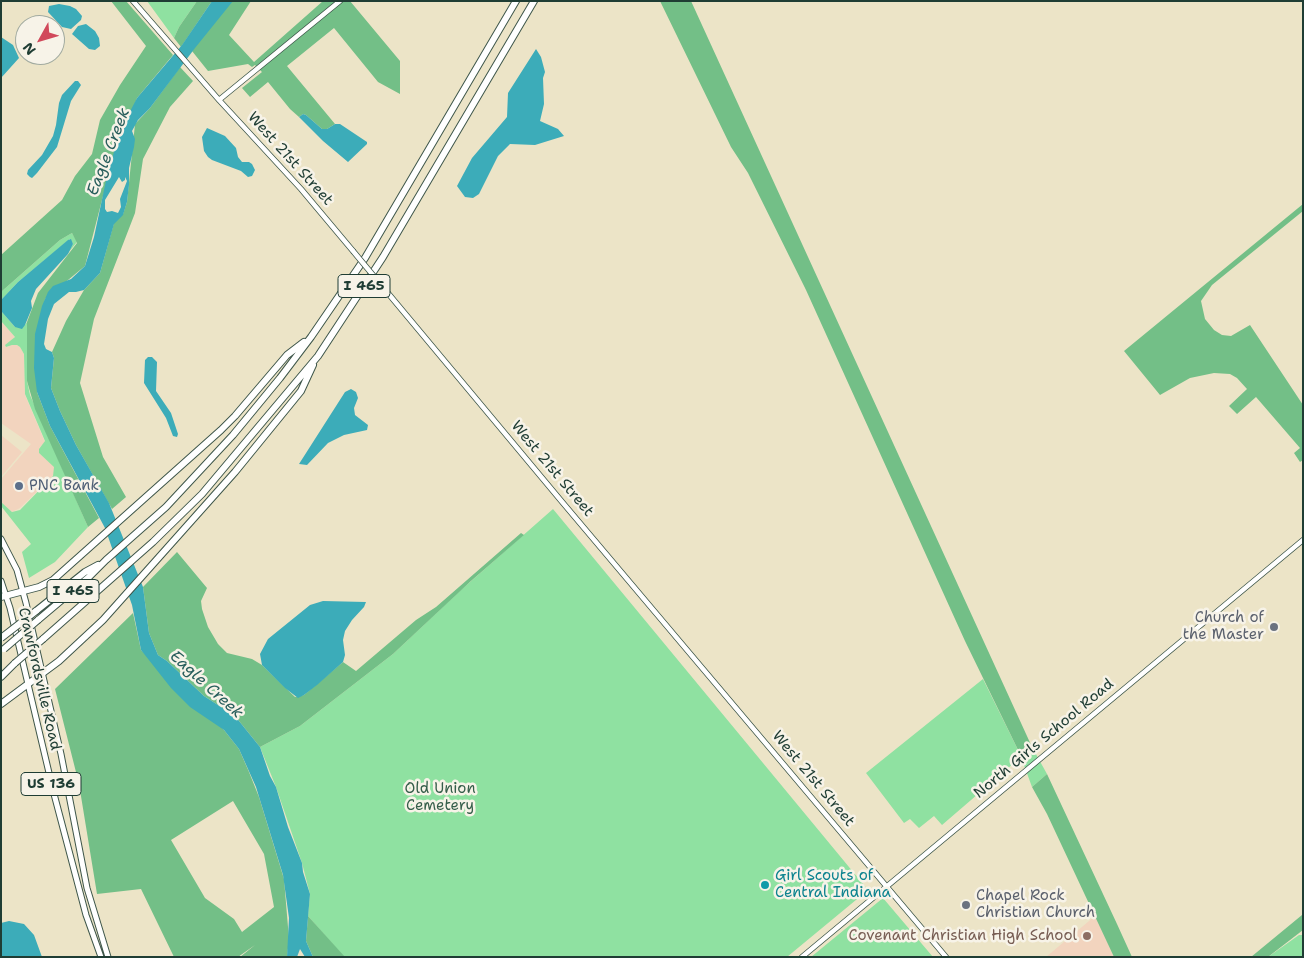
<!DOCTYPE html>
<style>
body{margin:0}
#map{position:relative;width:1304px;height:958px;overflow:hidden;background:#ece4c7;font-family:"Shantell Sans",sans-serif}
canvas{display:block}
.frame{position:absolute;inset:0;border:2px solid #1f3d34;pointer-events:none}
.north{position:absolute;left:15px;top:15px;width:50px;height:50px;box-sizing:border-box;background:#f7f3e8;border:1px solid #a1aaa0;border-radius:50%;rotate:231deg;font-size:14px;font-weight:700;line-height:20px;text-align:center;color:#1f3d34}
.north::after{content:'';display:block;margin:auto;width:18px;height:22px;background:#d1495b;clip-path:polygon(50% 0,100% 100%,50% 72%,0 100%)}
</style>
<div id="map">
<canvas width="1304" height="958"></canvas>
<div class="frame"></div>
<div class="north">N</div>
</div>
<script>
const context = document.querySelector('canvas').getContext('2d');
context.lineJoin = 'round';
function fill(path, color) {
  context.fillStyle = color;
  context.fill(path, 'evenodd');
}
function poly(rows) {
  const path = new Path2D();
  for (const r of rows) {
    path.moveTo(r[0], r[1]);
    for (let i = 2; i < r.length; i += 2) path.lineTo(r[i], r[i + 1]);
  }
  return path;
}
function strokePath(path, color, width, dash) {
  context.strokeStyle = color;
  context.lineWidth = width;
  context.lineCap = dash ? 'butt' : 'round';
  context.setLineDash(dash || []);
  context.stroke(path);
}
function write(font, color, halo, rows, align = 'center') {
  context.font = font + ' "Shantell Sans",sans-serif';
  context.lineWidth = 5;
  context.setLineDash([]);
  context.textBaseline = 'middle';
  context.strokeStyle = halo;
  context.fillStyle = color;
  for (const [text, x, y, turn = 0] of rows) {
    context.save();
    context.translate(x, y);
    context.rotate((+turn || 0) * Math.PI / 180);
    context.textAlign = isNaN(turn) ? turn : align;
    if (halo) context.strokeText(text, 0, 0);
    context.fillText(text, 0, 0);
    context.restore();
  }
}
const built = poly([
 [1,321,15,337,5,346,7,347,12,345,17,345,20,347,24,354,25,395,45,442,39,448,39,453,55,467,53,476,20,508,12,512,1,502,1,479,31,444,1,423],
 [1,435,22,452,1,477],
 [1095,916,1114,957,1046,957]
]);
const green = poly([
 [147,1,197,1,179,27,174,38],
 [72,233,77,242,68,253,73,244,70,239,18,282,1,300,1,292,60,240],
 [1,311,15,327,25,325,27,322,27,381,30,395,88,527,55,562,29,578,22,552,31,544,1,506,1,502,12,512,20,510,53,476,54,467,39,453,39,449,45,441,25,394,24,354,20,347,17,345,12,345,6,347,5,345,15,337,1,321],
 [553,509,868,890,787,957,344,957,308,916,310,894,302,863,276,787,260,747,300,726,393,654,461,590],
 [983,679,1021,756,1032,747,1047,774,1032,787,1021,757,942,825,934,816,919,828,910,819,904,823,866,773],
 [883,898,933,957,811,957],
 [1299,935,1303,935,1303,957,1268,957]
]);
const forest = poly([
 [111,1,126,1,173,55,137,98,103,196,85,266,45,299,37,392,50,426,99,518,88,527,35,409,27,381,27,322,38,293,77,243,72,233,60,240,1,292,1,255,62,200,75,176,92,154,100,120,120,85,146,46],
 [197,1,212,1,181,47,174,38,179,27],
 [226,1,251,1,229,35,254,62,323,1,350,1,400,61,400,94,378,82,334,28,287,66,335,124,327,129,322,129,306,115,303,114,299,117,290,109,268,82,250,97,242,88,262,72,255,65,252,67,248,64,208,71,192,51],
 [660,1,691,1,1032,747,1021,756,965,641,806,290,748,173,731,147],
 [180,67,193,81,170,107,143,159,135,213,94,319,80,383,103,457,126,497,112,509,76,445,60,411,51,388,54,358,52,352,66,321,84,290,100,273,114,223,123,214,127,202,135,124,150,108],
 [1303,204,1303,211,1212,285,1201,301,1205,319,1214,330,1222,335,1231,336,1250,325,1303,405,1303,460,1300,462,1294,453,1300,448,1256,397,1237,414,1229,406,1247,389,1237,378,1230,374,1214,373,1190,378,1160,395,1124,351],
 [521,533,524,535,471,581,393,654,300,726,260,747,235,716,204,696,167,661,158,655,149,633,143,587,177,552,207,588,201,601,202,609,208,627,218,644,227,653,252,659,262,665,295,697,304,695,343,662,356,671,416,620,436,607],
 [133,613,141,650,224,730,239,749,249,772,259,797,284,879,289,939,287,957,240,957,255,945,238,957,174,957,141,889,97,894,79,784,55,689],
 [233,801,264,854,274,907,242,932,234,919,205,898,171,840],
 [1047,774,1117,924,1132,957,1114,957,1047,814,1032,787],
 [1302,915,1303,930,1268,957,1251,957],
 [308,916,345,957,313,957,306,941]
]);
const water = poly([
 [212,1,233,1,195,48,150,108,138,120,132,131,135,139,134,147,129,168,129,185,127,202,123,215,114,224,100,273,84,290,76,292,69,292,54,304,48,319,44,344,46,349,52,352,54,358,51,388,60,411,76,445,109,503,143,587,149,633,158,655,167,661,204,696,235,716,260,747,270,776,276,787,288,827,302,863,303,872,310,894,306,941,313,957,305,957,300,949,297,957,287,957,289,918,283,875,256,787,239,749,224,730,190,707,171,688,141,650,132,605,105,528,50,426,37,392,34,368,35,334,42,306,48,292,53,286,71,279,85,266,94,237,107,176,120,131,137,98,182,45],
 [119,177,122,182,125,180,125,177,127,181,120,199,121,207,118,213,112,211,107,212,105,209,105,200],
 [59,4,70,6,76,9,82,16,81,20,71,29,62,27,48,12,49,6],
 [86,24,95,31,99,38,100,46,95,50,89,49,72,34,78,26],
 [1,37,13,45,19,58,1,78],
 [536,49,541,57,545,72,543,78,544,104,540,121,558,129,564,136,535,145,510,144,498,156,479,194,473,198,465,197,457,186,472,158,507,117,508,93],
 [75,81,78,81,81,85,71,101,57,147,37,173,32,178,30,177,27,174,28,170,42,155,53,136,56,125,59,103,62,95],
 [303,114,306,115,322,129,327,129,335,124,340,124,367,142,367,144,348,162,323,141,299,117],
 [207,128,225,136,236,148,238,157,242,162,249,162,252,164,255,170,252,176,248,177,241,171,212,160,208,157,204,151,202,137],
 [71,239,73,244,68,254,36,289,31,301,32,308,25,325,22,329,15,327,1,311,1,300,18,282,68,240],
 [148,357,152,357,157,362,156,391,171,413,178,434,177,437,173,436,166,418,144,383,145,360],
 [351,389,356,392,358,398,354,408,355,415,368,425,367,430,344,435,328,443,307,465,299,464,345,392],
 [323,601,366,602,364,607,352,620,345,631,343,640,345,655,343,662,317,685,304,695,298,698,285,688,262,665,260,654,268,639,310,605],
 [9,921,24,924,34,935,42,957,1,957,1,923]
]);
const secondary = poly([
 [133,1,219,100,301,189,353,251],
 [219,100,340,1],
 [382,286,563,503,946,957],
 [802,957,1303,540]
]);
const primary = poly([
 [1,539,17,570,26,603,61,754,87,888,108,957],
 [1,581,10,608,54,794,86,915,101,957]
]);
const highway = poly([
 [1,597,39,587,53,580,221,430,235,416,287,355,304,342],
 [36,611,85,572,98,565],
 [38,620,89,577,106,560,166,507,233,435,280,378,311,337,365,258,516,1],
 [43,639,153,542,202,494,318,356,383,257,534,1],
 [1,677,15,663],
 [1,704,59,661,103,620,235,472,301,391,313,365]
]);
const secondaryBridge = poly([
 [353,251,382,286]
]);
const highwayBridge = poly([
 [1,638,36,611],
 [4,649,38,620],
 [15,663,43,639]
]);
const markers = [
 [19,486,5,"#5c6f8a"],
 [1274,627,5,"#6b7280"],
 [765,885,5,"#0f9aa8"],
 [966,905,5,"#6b7280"],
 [1087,936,5,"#8d6e63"]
];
const shields = [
 [364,286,52],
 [73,591,52],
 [51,784,60]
];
const shieldNames = [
 ["I 465",364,286],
 ["I 465",73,591],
 ["US 136",51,784]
];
const streetNames = [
 ["West 21st Street",290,159,48],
 ["West 21st Street",552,469,50],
 ["Crawfordsville Road",39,679,77],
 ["North Girls School Road",1044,739,-40],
 ["West 21st Street",813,779,50]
];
const serviceNames = [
 ["PNC Bank",29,486]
];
const worshipNames = [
 ["Church of",1264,618],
 ["the Master",1264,635],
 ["Chapel Rock",976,896,"left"],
 ["Christian Church",976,913,"left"]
];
const parkNames = [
 ["Old Union",440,789],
 ["Cemetery",440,806]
];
const cultureNames = [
 ["Girl Scouts of",775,876],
 ["Central Indiana",775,893]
];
const educationNames = [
 ["Covenant Christian High School",1077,936]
];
const waterNames = [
 ["Eagle Creek",109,152,-69],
 ["Eagle Creek",206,685,42]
];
fill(built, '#f2d4be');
fill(green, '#8fe1a1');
fill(forest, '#73bf87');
fill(water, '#3cacb9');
strokePath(secondary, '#3e564a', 6);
strokePath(primary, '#3e564a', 7);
strokePath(highway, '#3e564a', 8);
strokePath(secondary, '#fff', 4.5);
strokePath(primary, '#fff', 5);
strokePath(highway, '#fff', 6);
strokePath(secondaryBridge, '#3e564a', 6, []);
strokePath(highwayBridge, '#3e564a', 8, []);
strokePath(secondaryBridge, '#fff', 4.5);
strokePath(highwayBridge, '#fff', 6);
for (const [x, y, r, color] of markers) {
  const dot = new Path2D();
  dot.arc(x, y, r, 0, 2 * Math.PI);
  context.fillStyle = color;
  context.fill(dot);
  strokePath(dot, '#f7f3e8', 2);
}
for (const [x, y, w] of shields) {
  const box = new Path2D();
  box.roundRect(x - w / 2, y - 11.5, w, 23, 4);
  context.fillStyle = '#f7f3e8';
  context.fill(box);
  strokePath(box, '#1f3d34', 1);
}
write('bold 14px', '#1f3d34', null, shieldNames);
write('15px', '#1f3d34', '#f7f3e8', streetNames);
write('15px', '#4e5e75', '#f7f3e8', serviceNames, 'left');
write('15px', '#5b616d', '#f7f3e8', worshipNames, 'right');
write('15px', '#355e4a', '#f7f3e8', parkNames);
write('15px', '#0d838f', '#f7f3e8', cultureNames, 'left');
write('15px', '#785e54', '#f7f3e8', educationNames, 'right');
write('italic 16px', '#285e5c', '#f7f3e8', waterNames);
</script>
